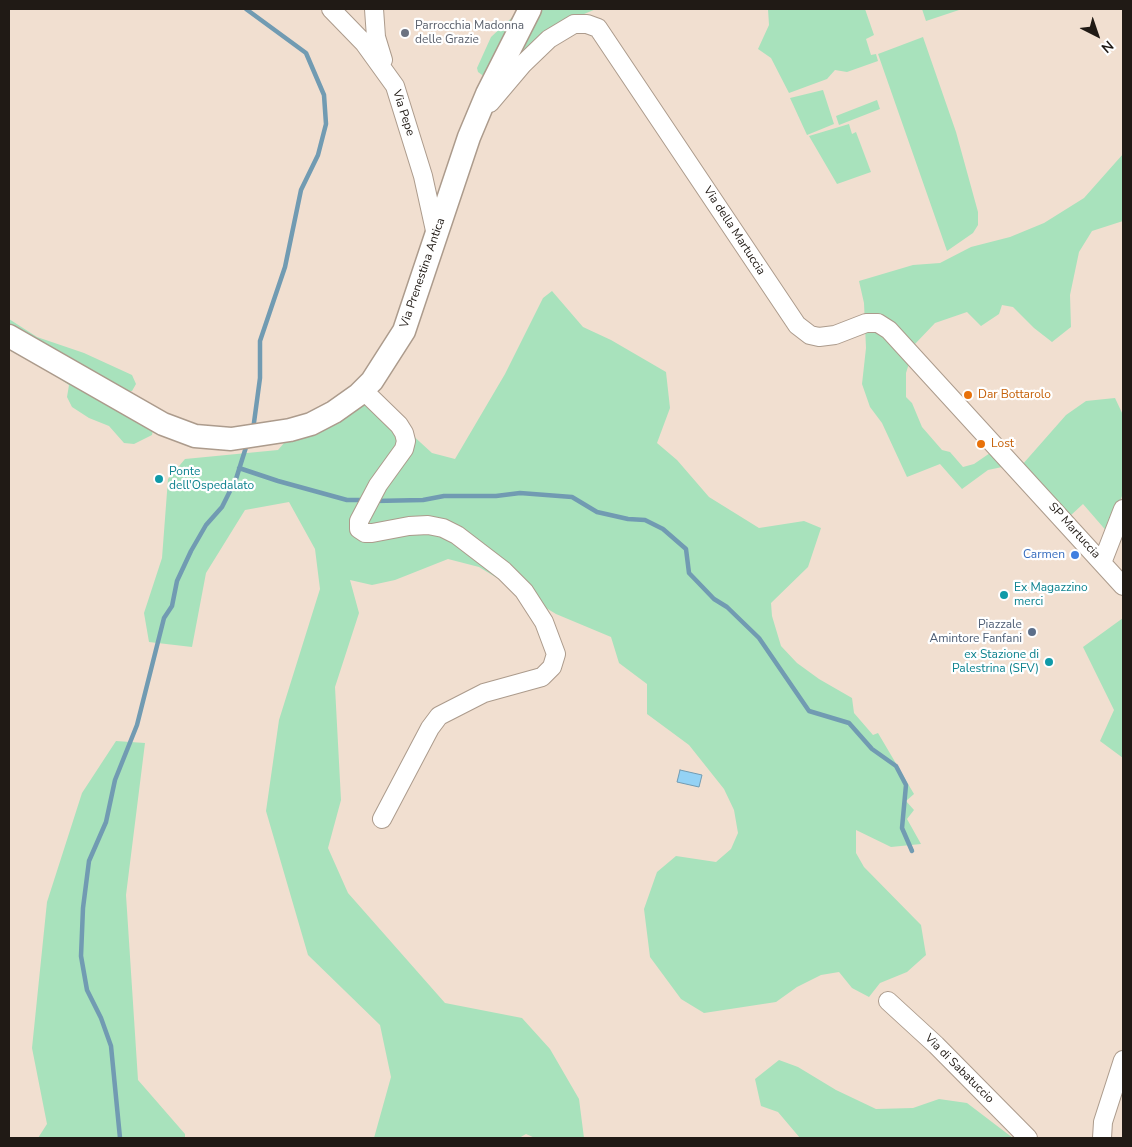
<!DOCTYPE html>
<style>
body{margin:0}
#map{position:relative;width:1132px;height:1147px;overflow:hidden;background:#f1dfd0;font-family:"Nunito Sans",sans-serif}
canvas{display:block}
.frame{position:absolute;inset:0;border:10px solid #201a15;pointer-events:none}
.north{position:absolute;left:1072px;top:10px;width:50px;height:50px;-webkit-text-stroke:4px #fff;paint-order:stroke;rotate:139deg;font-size:14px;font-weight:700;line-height:20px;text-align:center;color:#201a15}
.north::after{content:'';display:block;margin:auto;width:18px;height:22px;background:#201a15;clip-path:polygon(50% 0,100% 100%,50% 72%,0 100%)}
</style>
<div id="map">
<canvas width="1132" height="1147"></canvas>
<div class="frame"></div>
<div class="north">N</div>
</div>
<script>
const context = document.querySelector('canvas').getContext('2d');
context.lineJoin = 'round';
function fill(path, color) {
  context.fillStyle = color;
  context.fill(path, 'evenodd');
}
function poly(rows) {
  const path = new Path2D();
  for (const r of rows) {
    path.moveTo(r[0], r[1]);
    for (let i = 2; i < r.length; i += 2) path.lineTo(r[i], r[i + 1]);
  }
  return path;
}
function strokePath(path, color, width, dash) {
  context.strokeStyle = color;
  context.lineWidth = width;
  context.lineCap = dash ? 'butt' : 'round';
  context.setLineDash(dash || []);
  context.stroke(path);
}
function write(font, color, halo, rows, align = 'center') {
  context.font = font + ' "Nunito Sans",sans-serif';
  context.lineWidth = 4.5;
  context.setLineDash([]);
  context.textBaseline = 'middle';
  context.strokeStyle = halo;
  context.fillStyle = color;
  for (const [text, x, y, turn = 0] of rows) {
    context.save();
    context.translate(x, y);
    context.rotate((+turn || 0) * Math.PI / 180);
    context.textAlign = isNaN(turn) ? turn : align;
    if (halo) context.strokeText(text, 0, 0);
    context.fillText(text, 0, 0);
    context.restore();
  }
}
const green = poly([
 [521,9,596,9,551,28,530,45,513,66,485,77,478,72,477,68,491,37],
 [768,9,865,9,874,35,866,39,871,55,876,54,878,61,847,72,835,70,827,79,789,93,771,58,758,49,769,25],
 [922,9,962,9,926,21],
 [923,37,956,132,978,212,978,225,973,233,947,251,878,54],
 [823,90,834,124,807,135,790,98],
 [877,100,880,109,839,125,836,116],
 [849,124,852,134,856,132,871,172,837,184,809,136],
 [1123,154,1123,221,1092,231,1079,252,1070,295,1071,327,1052,342,1034,328,1013,307,1002,305,999,314,981,326,967,312,935,323,915,344,906,373,906,397,912,403,922,427,942,450,950,452,963,467,974,464,990,453,1002,467,988,470,962,489,940,464,907,477,882,423,870,407,862,384,866,348,864,303,859,281,913,265,940,263,971,247,1010,237,1044,223,1084,198],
 [552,291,583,327,611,340,666,372,670,408,657,443,677,460,709,497,759,528,804,521,821,528,808,567,771,603,772,616,781,646,797,663,819,679,852,698,854,713,873,735,878,733,914,794,906,801,914,810,907,819,921,844,891,847,856,830,856,853,864,867,921,925,926,955,907,972,880,983,869,997,852,988,839,972,821,975,797,987,776,1002,704,1013,681,999,650,957,644,909,657,872,676,856,716,862,731,849,738,833,734,810,724,789,689,745,647,714,647,684,619,663,611,637,556,614,479,567,448,559,395,580,372,585,350,580,359,613,335,687,341,800,328,848,348,893,445,1003,522,1018,550,1049,579,1099,584,1138,535,1138,526,1134,519,1138,374,1138,391,1077,380,1025,308,955,266,811,279,720,320,589,315,549,289,502,245,510,206,573,192,647,149,642,144,613,162,558,168,479,185,459,278,450,297,428,363,390,432,453,455,459,505,374,543,298],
 [9,319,37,337,84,353,132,375,136,384,132,391,124,392,112,387,101,402,126,408,154,424,152,435,134,444,124,443,109,426,89,418,72,407,67,397,69,385,44,368,9,350],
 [1115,398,1123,415,1123,493,1109,534,1083,504,1070,516,1022,465,1066,415,1086,401],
 [1123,618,1123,758,1100,741,1114,710,1083,647],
 [116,741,145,743,126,895,138,1080,185,1134,185,1138,38,1138,47,1124,32,1048,47,902,82,793],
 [779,1060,798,1067,836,1090,876,1109,913,1108,939,1099,967,1103,1013,1138,800,1138,778,1112,761,1106,755,1079]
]);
const water = poly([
 [680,770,702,775,699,787,677,782,680,770]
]);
const stream = poly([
 [246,9,306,53,324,95,326,124,318,155,301,190,285,267,260,341,260,378,253,430],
 [239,468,278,481,347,500,364,500],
 [374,501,423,500,444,496,496,496,520,493,572,497,597,512,628,519,645,520,663,529,686,549,689,573,714,599,727,607,759,638,809,711,849,723,872,749,896,766,906,785,902,828,912,851],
 [120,1138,111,1046,101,1018,87,990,81,956,83,908,89,861,106,822,115,780,137,725,164,618,172,606,177,581,191,551,206,525,222,507,236,479,247,444]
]);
const minor = poly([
 [331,9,364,43,395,86,423,176,436,235],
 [374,9,376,37,383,60],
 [490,103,523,64,549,39,574,24,587,24,598,28,797,325,810,335,819,337,835,335,866,323,878,323,889,330,1123,586],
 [363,390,399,425,404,433,406,441,404,449,378,485,359,521,359,529,365,533,372,533,409,526,428,525,443,528,457,535,504,571,524,591,544,622,556,654,552,667,542,677,484,693,439,716,430,728,382,819],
 [1102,563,1123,509],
 [888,1001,936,1045,1028,1138],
 [1102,1138,1103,1122,1123,1060]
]);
const major = poly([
 [9,336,163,424,195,436,231,439,290,430,311,424,334,412,358,395,372,381,404,331,469,137,487,94,530,9]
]);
const markers = [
 [405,33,5,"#6b7280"],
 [968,395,5,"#e8710a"],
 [981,444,5,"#e8710a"],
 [159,479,5,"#0f9aa8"],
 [1075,555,5,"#3f7fe0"],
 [1004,595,5,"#0f9aa8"],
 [1032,632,5,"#5c6f8a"],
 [1049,662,5,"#0f9aa8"]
];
const worshipNames = [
 ["Parrocchia Madonna",415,26],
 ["delle Grazie",415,40]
];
const streetNames = [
 ["Via Pepe",403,113,72],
 ["Via della Martuccia",734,231,57],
 ["Via Prenestina Antica",423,273,-71],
 ["SP Martuccia",1074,531,48],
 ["Via di Sabatuccio",959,1069,45]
];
const foodNames = [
 ["Dar Bottarolo",978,395],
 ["Lost",991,444]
];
const cultureNames = [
 ["Ponte",169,472],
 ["dell'Ospedalato",169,486],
 ["Ex Magazzino",1014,588],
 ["merci",1014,602],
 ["ex Stazione di",1039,655,"right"],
 ["Palestrina (SFV)",1039,669,"right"]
];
const shopNames = [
 ["Carmen",1065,555]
];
const serviceNames = [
 ["Piazzale",1022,625],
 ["Amintore Fanfani",1022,639]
];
fill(green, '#a8e2bc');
fill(water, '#94d2f5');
strokePath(water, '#719bb2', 1);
strokePath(stream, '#719bb2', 4.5);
strokePath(minor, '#ac9b8c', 20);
strokePath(major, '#ac9b8c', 25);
strokePath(minor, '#fff', 18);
strokePath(major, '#fff', 22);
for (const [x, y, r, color] of markers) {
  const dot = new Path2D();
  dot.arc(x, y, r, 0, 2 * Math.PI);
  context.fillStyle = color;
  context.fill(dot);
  strokePath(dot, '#fff', 2);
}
write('12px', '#5b616d', '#fff', worshipNames, 'left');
write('12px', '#201a15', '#fff', streetNames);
write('12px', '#c56008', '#fff', foodNames, 'left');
write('12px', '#0d838f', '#fff', cultureNames, 'left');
write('12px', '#366cbe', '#fff', shopNames, 'right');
write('12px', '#4e5e75', '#fff', serviceNames, 'right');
</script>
